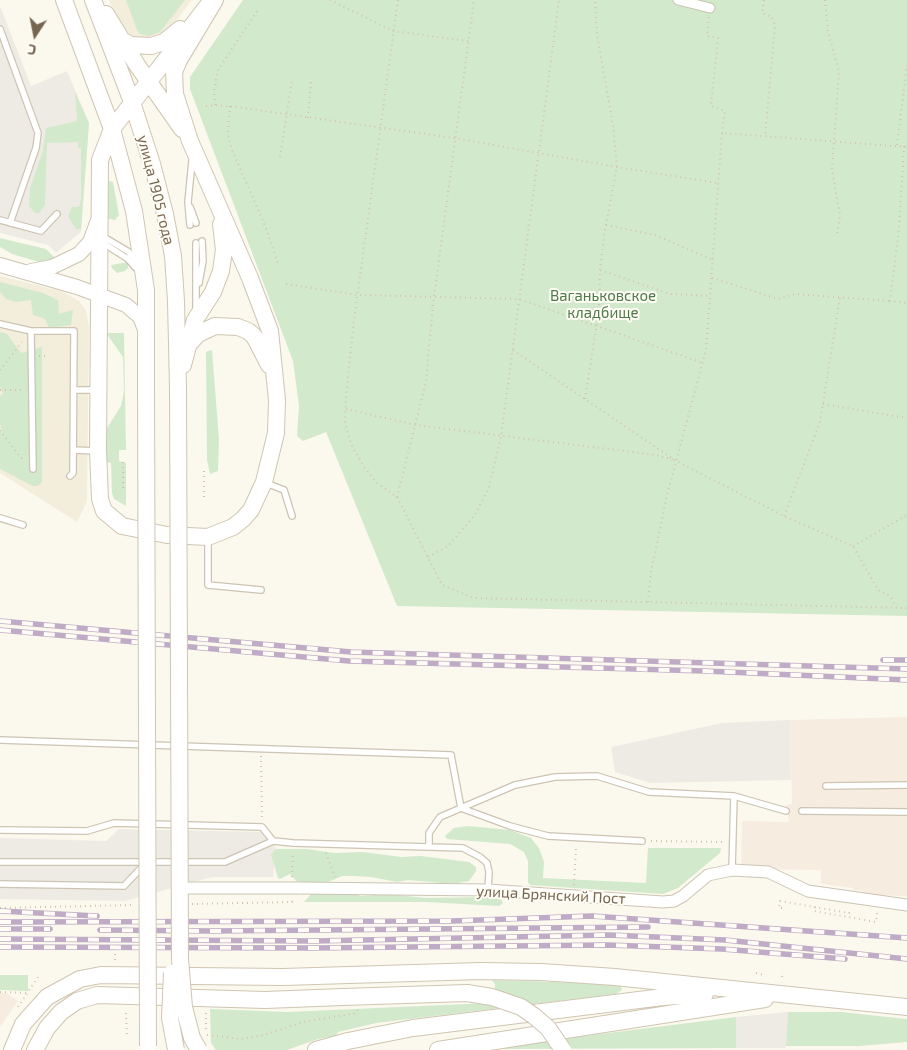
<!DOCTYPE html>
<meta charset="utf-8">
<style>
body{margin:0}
#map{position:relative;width:907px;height:1050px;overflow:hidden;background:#fbf9ee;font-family:"Exo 2",sans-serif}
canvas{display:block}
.north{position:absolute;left:10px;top:10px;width:50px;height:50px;-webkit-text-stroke:4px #fefcf4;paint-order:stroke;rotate:191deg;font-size:14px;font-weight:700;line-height:20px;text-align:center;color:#766651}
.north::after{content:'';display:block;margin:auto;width:18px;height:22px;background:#766651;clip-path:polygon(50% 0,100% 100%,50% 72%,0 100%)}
</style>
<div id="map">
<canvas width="907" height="1050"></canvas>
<div class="north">С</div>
</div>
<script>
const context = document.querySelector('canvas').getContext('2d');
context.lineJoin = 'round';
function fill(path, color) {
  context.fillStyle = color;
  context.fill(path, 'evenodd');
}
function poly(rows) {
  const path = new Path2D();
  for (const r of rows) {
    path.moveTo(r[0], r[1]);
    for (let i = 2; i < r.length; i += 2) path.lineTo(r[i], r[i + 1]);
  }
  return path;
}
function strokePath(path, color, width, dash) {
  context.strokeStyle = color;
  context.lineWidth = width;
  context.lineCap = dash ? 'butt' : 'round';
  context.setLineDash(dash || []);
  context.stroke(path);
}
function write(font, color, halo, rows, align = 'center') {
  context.font = font + ' "Exo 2",sans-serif';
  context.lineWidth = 4;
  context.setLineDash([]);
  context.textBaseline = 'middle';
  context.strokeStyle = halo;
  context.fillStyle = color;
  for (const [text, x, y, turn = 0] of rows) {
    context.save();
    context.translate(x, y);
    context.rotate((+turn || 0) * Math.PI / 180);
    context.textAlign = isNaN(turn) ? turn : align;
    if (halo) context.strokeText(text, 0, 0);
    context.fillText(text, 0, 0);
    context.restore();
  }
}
const residential = poly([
 [109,0,192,0,164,36,135,41,121,30],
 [0,276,61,291,79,301,86,310,89,327,87,501,77,522,0,473]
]);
const commercial = poly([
 [907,717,907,896,863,895,863,891,853,890,853,888,821,884,821,870,741,869,742,821,789,822,786,805,792,804,790,720],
 [0,993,6,993,18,1001,0,1027]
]);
const industrial = poly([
 [0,6,31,86,67,71,89,123,81,232,56,253,48,245,0,233],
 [790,720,791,780,650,783,615,772,611,747,722,723],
 [119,829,261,832,276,848,273,877,212,877,125,901,0,899,0,838,106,841],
 [788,1012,786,1048,736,1048,736,1017]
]);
const green = poly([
 [126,0,185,0,160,32,149,36,140,34,137,30],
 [243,0,907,0,907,616,397,606,326,432,303,441,297,436,299,406,293,361,190,89,190,77],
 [75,92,89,123,81,229,76,229,68,216,72,207,79,207,81,200,81,148,78,148,78,142,47,143,45,205,39,213,35,213,29,206,30,189,43,150,46,128,77,121],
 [109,181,113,182,119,215,115,220,109,219,106,215],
 [0,238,46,249,57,260,39,262,12,254,0,247],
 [128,262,128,268,125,271,117,273,112,268,111,265],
 [0,282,43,293,58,300,59,314,73,310,71,325,49,328,45,319,33,315,31,300,16,302,6,299,0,292],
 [0,332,7,334,21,353,42,347,42,482,38,486,33,486,0,469,0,431,2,430,0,424,0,396,3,394,0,386],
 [106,333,124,333,126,450,119,450,119,461,126,463,126,506,114,499,112,493,111,463,107,462,107,428,121,406,124,391,123,357],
 [212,350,219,440,218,471,210,474,207,460,206,352],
 [468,826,510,830,531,838,539,848,544,862,543,878,646,883,648,848,721,848,720,853,678,888,663,894,530,885,528,882,528,861,524,852,510,844,447,839,445,836,454,828],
 [276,849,307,849,334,853,363,852,401,857,421,856,469,862,476,867,476,871,469,881,453,884,408,880,397,882,371,877,354,876,342,876,328,882,312,884,296,881,290,874,280,879,278,878,271,855],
 [312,893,356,893,360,896,388,894,426,898,490,897,501,899,503,903,499,906,426,902,304,902],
 [0,975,28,975,28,991,0,990],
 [492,980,617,984,621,986,622,990,616,994,376,1023,338,1032,336,1036,318,1039,287,1050,216,1050,211,1043,210,1009,288,1012,489,1003,495,999,495,984],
 [788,1012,841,1012,907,1019,907,1042,859,1046,786,1046],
 [736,1017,736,1048,498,1049,497,1047]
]);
const path = poly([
 [330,0,393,31,468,41],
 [398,0,354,320,346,396,345,424,352,446,364,467,377,483,397,497,442,585,474,598,907,608],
 [764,0,762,13,772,17,775,25,765,137],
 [825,0,828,32,839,71,832,170,840,215,837,235],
 [709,17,707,36,718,38,711,106,725,111,722,133],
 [215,105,214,91,218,70,259,8],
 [206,106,215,105,236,107,454,138,617,167,717,183],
 [230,106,228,134,232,150,264,223,278,264],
 [308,118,311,81],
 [897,145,907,65],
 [904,146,899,228,890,301,907,303],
 [280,157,292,80],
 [606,225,655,235,713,260],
 [600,270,670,294,711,296],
 [712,278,778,299,796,294,890,301],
 [286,284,357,295,519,299,703,363],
 [513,350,676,461,784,516,853,546,878,590,890,596,896,607],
 [39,356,46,356],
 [0,370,22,342],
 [0,390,24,390],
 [585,399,599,309,600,270,605,230,617,167,613,125,597,34,595,0],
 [823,404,907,418],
 [346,409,416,425,656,455,674,460],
 [0,430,21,458,23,458],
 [123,488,123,462],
 [204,497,204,471],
 [397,497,426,382,433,304,474,0],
 [784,516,820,422,840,297],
 [853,546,907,515],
 [428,557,448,546,475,515,489,487,501,437,559,0],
 [648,602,651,572,667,495,706,350,722,133,907,147],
 [261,756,262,819],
 [651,841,723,842],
 [326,853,335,877],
 [292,877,293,852],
 [574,885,576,847],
 [192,904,292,902,292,899],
 [815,907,814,911,876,922,877,913],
 [0,908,133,905],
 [782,908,779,908,780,901,849,913,850,909],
 [115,954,115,962],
 [756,973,764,975],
 [782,977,783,972],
 [0,992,29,993],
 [18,1007,40,974],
 [126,1013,127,1037],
 [206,1013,206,1032],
 [207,1035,241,1039,264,1035,303,1022,356,1013,357,1010]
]);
const service = poly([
 [0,29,38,133,36,148,10,223],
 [190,207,196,223],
 [0,220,41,231,57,214],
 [190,225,188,202,192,161],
 [102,236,129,252,135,263],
 [103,243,128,259,135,267],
 [199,283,203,261,202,241],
 [196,311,196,243],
 [0,324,31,331,74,331,73,473,70,476],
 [31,331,33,469],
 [74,390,97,390],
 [73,450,96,451],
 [266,483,284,490,292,516],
 [0,518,23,525],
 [208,539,208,585,261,590],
 [0,740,451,755,461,808,510,826,548,836,642,841],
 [826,786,907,785],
 [802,811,907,812],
 [0,830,87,831,114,823,262,827,273,841,293,843,429,847],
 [0,862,225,862,273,841],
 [732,870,734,796],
 [0,884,124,886,144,865],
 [488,890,489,872,487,863,480,857,463,848,429,847,429,833,440,817,515,785,555,777,597,776,649,792,734,796,786,811]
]);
const pedestrian = poly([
 [678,0,710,8]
]);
const minor = poly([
 [299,888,488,890,663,902,674,901,683,896,708,875,732,870,768,872,808,891,907,905]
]);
const tertiary = poly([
 [0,265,77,287,126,305,140,317,146,332],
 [31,271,52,267,79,254,90,242,97,223]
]);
const secondary = poly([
 [64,0,112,129,134,211,146,290,146,388],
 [93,0,132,102,152,164,165,214,173,256,176,301,178,388],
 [212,0,112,129,100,160,98,451,100,499,104,511,122,526,167,535,208,537,233,527,243,519,251,510,264,482,276,433,277,400,270,331,250,278,190,141,175,94,174,72,179,60,215,0],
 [106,14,137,65,182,129],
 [123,41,131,45,151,46,164,42,180,29],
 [190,343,198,334,215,326,238,327,248,331,254,336,269,365],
 [183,365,195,320,213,292,221,271,224,250,221,224],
 [12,1050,23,1024,47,997,80,979,101,975,283,977,480,971,541,972,615,977,907,1007],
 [35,1050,47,1028,61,1012,77,1001,97,995,265,1000,343,997],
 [316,1050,348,1041,413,1028,663,997,705,994],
 [438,1050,765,999]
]);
const rail = poly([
 [0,621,351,652,907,669],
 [0,630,349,661,705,671,907,680],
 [883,660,907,660],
 [0,911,97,916],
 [0,922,452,921,592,916,907,938],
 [0,929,50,929],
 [100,930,212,931,648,927],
 [0,939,314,941,609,935,725,940,907,959],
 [0,947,311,948,607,945,722,949,845,959]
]);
const minorBridge = poly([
 [179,888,299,888]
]);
const secondaryBridge = poly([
 [146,388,148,1046],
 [178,388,180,959,184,1007,192,1038,199,1050],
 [172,973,170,1018,176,1050],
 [343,997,467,993,492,997,521,1007,534,1016,548,1028,563,1050]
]);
const streetNames = [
 ["улица 1905 года",156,190,76],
 ["улица Брянский Пост",551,895,3]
];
const parkNames = [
 ["Ваганьковское",603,296],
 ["кладбище",603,313]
];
fill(residential, '#f3eddc');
fill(commercial, '#f7ece0');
fill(industrial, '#eeebe5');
fill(green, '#d2e9cc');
strokePath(service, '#cdc4b3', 8);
strokePath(pedestrian, '#cdc4b3', 11);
strokePath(minor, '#cdc4b3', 13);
strokePath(tertiary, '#cdc4b3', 16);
strokePath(secondary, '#d0c5b1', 18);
strokePath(path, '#d4c3aa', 2, [1, 4]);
strokePath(service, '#fff', 5.5);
strokePath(pedestrian, '#fff', 9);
strokePath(minor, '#fff', 11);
strokePath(tertiary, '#fff', 14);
strokePath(secondary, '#fff', 16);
strokePath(rail, '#bfabc6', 5.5);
strokePath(rail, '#fefcf4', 4, [11]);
strokePath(minorBridge, '#cdc4b3', 13, []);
strokePath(secondaryBridge, '#d0c5b1', 18, []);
strokePath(minorBridge, '#fff', 11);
strokePath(secondaryBridge, '#fff', 16);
write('15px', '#766651', '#fefcf4', streetNames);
write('15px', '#4e7a4a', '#fefcf4', parkNames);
</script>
